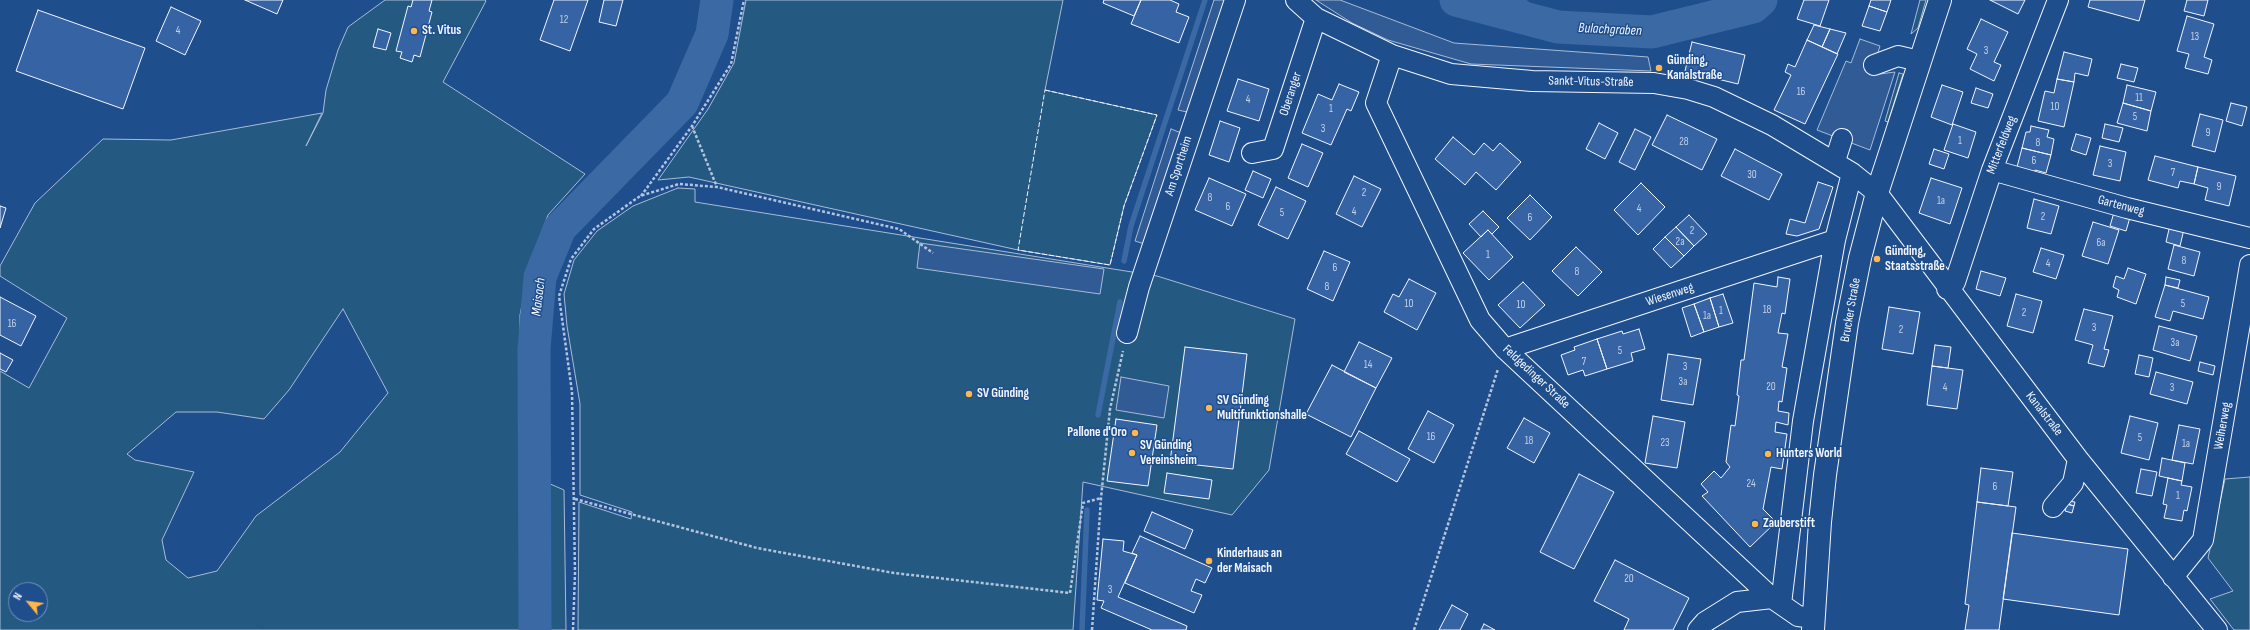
<!DOCTYPE html>
<meta charset="utf-8">
<style>
body{margin:0}
#map{position:relative;width:2250px;height:630px;overflow:hidden;background:#1f4e8c;font-family:"Sofia Sans Condensed",sans-serif}
canvas{display:block}
.north{position:absolute;left:8px;top:582px;width:40px;height:40px;box-sizing:border-box;background:#1f4e8c;border:1px solid #7391ba;border-radius:50%;rotate:299deg;font-size:11px;font-weight:700;line-height:16px;text-align:center;color:#f2f6ff}
.north::after{content:'';display:block;margin:auto;width:14px;height:18px;background:#ffb74d;clip-path:polygon(50% 0,100% 100%,50% 72%,0 100%)}
</style>
<div id="map">
<canvas width="2250" height="630"></canvas>
<div class="north">N</div>
</div>
<script>
const context = document.querySelector('canvas').getContext('2d');
context.lineJoin = 'round';
function fill(path, color) {
  context.fillStyle = color;
  context.fill(path, 'evenodd');
}
function poly(rows) {
  const path = new Path2D();
  for (const r of rows) {
    path.moveTo(r[0], r[1]);
    for (let i = 2; i < r.length; i += 2) path.lineTo(r[i], r[i + 1]);
  }
  return path;
}
function strokePath(path, color, width, dash) {
  context.strokeStyle = color;
  context.lineWidth = width;
  context.lineCap = dash ? 'butt' : 'round';
  context.setLineDash(dash || []);
  context.stroke(path);
}
function write(font, color, halo, rows, align = 'center') {
  context.font = font + ' "Sofia Sans Condensed",sans-serif';
  context.lineWidth = 3;
  context.setLineDash([]);
  context.textBaseline = 'middle';
  context.strokeStyle = halo;
  context.fillStyle = color;
  for (const [text, x, y, turn = 0] of rows) {
    context.save();
    context.translate(x, y);
    context.rotate((+turn || 0) * Math.PI / 180);
    context.textAlign = isNaN(turn) ? turn : align;
    if (halo) context.strokeText(text, 0, 0);
    context.fillText(text, 0, 0);
    context.restore();
  }
}
const green = poly([
 [385,0,485,0,486,1,443,82,585,174,548,215,530,263,520,315,520,432,525,630,0,630,0,371,29,388,67,318,0,276,0,266,35,203,103,139,171,140,322,113,306,146,323,113,326,90,338,50,348,27,385,0],
 [343,309,388,393,340,452,256,516,217,571,188,578,166,560,162,540,194,472,135,460,127,454,176,412,217,412,264,419,289,390,343,309],
 [16,590,40,590,40,614,16,614,16,590],
 [746,0,1063,0,1045,90,1157,115,1124,206,1110,265,1018,250,689,177,658,180,708,109,734,63,746,0],
 [1920,0,1926,0,1918,28,1911,34,1920,0],
 [1899,73,1903,74,1888,122,1885,121,1899,73],
 [678,188,695,189,695,202,1157,276,1295,319,1269,470,1232,515,1083,482,1073,630,578,630,579,502,631,519,632,512,580,495,580,404,567,326,564,294,574,260,597,231,633,206,678,188],
 [2250,477,2250,630,2234,630,2210,599,2233,591,2208,558,2225,479,2250,477],
 [548,483,564,490,566,630,548,630,546,520,548,483]
]);
const parking = poly([
 [1214,0,1229,0,1191,113,1178,110,1214,0],
 [1316,0,1340,0,1454,43,1648,57,1651,71,1471,64,1388,40,1352,23,1316,0],
 [1860,39,1880,46,1872,71,1880,74,1895,72,1870,150,1817,130,1846,61,1851,63,1860,39],
 [1171,129,1184,134,1148,245,1135,241,1171,129],
 [920,243,1104,269,1100,294,917,268,920,243],
 [1121,377,1169,386,1164,418,1116,410,1121,377]
]);
const stream = poly([
 [1522,0,1558,27],
 [1124,261,1131,226,1205,0],
 [1098,415,1120,302],
 [1082,630,1087,510]
]);
const river = poly([
 [1456,0,1558,27,1652,32,1753,7,1761,0],
 [535,630,534,349,540,277,560,228,682,103,712,34,717,0]
]);
const building = poly([
 [245,0,283,0,277,14,245,0],
 [413,0,432,0,429,11,432,12,420,57,414,55,412,62,400,58,402,52,396,51,408,6,411,7,413,0],
 [554,0,588,0,570,51,540,40,554,0],
 [604,0,623,0,616,26,599,22,604,0],
 [1104,0,1141,0,1134,16,1103,3,1104,0],
 [1141,0,1170,0,1179,4,1176,12,1189,17,1179,43,1131,24,1141,0],
 [1804,0,1829,0,1820,26,1797,19,1804,0],
 [1871,0,1891,0,1887,12,1869,6,1871,0],
 [1990,0,2025,0,2018,14,1990,0],
 [2090,0,2145,0,2139,21,2088,7,2090,0],
 [2187,0,2208,0,2204,16,2184,11,2187,0],
 [1869,6,1887,12,1880,31,1862,26,1869,6],
 [171,7,201,21,185,55,156,41,171,7],
 [38,10,145,48,123,109,16,71,38,10],
 [2187,16,2214,24,2204,57,2212,60,2208,74,2185,68,2189,54,2177,51,2187,16],
 [1981,19,2008,32,1994,62,2001,65,1994,81,1970,69,1977,54,1967,49,1981,19],
 [1814,25,1830,29,1822,47,1807,40,1814,25],
 [378,29,391,33,386,50,373,47,378,29],
 [1830,29,1846,33,1837,54,1822,47,1830,29],
 [1807,40,1838,54,1805,124,1774,110,1791,75,1785,72,1788,64,1795,67,1807,40],
 [1692,42,1745,55,1738,84,1685,71,1692,42],
 [2064,52,2092,59,2088,76,2075,73,2074,82,2057,79,2064,52],
 [2121,64,2138,68,2134,82,2117,78,2121,64],
 [1238,79,1269,89,1259,121,1227,111,1238,79],
 [2057,79,2074,82,2064,127,2038,121,2045,91,2054,93,2057,79],
 [1339,84,1359,92,1351,111,1347,109,1331,145,1302,133,1318,94,1332,100,1339,84],
 [1942,85,1963,92,1952,125,1931,117,1942,85],
 [2127,85,2156,92,2151,111,2123,103,2127,85],
 [1976,88,1993,94,1988,108,1971,103,1976,88],
 [2123,103,2151,111,2147,131,2117,123,2123,103],
 [2231,103,2247,107,2242,126,2226,121,2231,103],
 [2200,114,2223,120,2215,152,2192,146,2200,114],
 [1667,115,1717,139,1702,170,1652,145,1667,115],
 [1220,121,1240,128,1229,162,1209,155,1220,121],
 [1599,123,1618,133,1605,159,1586,149,1599,123],
 [1953,124,1976,132,1968,158,1944,150,1953,124],
 [2105,124,2123,128,2119,142,2102,138,2105,124],
 [2031,126,2049,130,2047,137,2054,139,2051,155,2022,148,2026,132,2030,132,2031,126],
 [1635,129,1651,137,1635,170,1619,162,1635,129],
 [2076,134,2091,138,2086,155,2071,150,2076,134],
 [1453,137,1474,155,1484,143,1493,151,1500,143,1521,162,1496,190,1476,172,1465,185,1435,159,1453,137],
 [1302,144,1323,153,1308,187,1288,178,1302,144],
 [2100,146,2126,152,2120,181,2093,175,2100,146],
 [2022,148,2051,155,2046,173,2035,170,2033,177,2017,167,2022,148],
 [1735,149,1782,174,1769,200,1721,176,1735,149],
 [1934,149,1949,154,1944,169,1929,164,1934,149],
 [2155,156,2198,167,2194,184,2180,181,2178,188,2148,180,2155,156],
 [2198,167,2236,176,2229,206,2205,200,2208,188,2194,184,2198,167],
 [1253,171,1271,179,1263,198,1245,190,1253,171],
 [1354,176,1381,189,1362,227,1336,214,1354,176],
 [1209,178,1246,194,1232,226,1195,210,1209,178],
 [1931,178,1962,188,1950,224,1919,213,1931,178],
 [1818,182,1833,187,1819,229,1797,236,1786,234,1790,219,1805,223,1818,182],
 [1641,183,1665,207,1638,235,1614,210,1641,183],
 [1276,187,1306,201,1288,239,1258,225,1276,187],
 [1530,195,1552,217,1530,240,1507,218,1530,195],
 [2034,199,2059,206,2051,234,2027,228,2034,199],
 [0,206,6,208,0,228,0,206],
 [2115,209,2131,214,2126,231,2110,226,2115,209],
 [1483,211,1499,227,1492,234,1488,230,1481,237,1469,224,1483,211],
 [1689,215,1707,234,1694,246,1676,227,1689,215],
 [2093,222,2119,230,2108,264,2082,256,2093,222],
 [2170,225,2184,229,2180,246,2166,242,2170,225],
 [1676,227,1694,246,1684,256,1665,237,1676,227],
 [1488,230,1513,257,1489,280,1463,253,1488,230],
 [1665,237,1684,256,1671,268,1653,249,1665,237],
 [2174,245,2200,252,2194,276,2168,269,2174,245],
 [1576,247,1602,272,1578,296,1552,271,1576,247],
 [2041,248,2064,255,2056,279,2033,272,2041,248],
 [1324,251,1350,262,1333,301,1307,289,1324,251],
 [2128,268,2146,274,2136,304,2117,297,2119,290,2113,287,2116,276,2124,279,2128,268],
 [1981,271,2006,278,2000,296,1976,289,1981,271],
 [1778,277,1790,279,1785,314,1782,313,1778,333,1788,334,1782,367,1787,368,1782,402,1779,401,1778,411,1789,413,1788,425,1776,422,1775,432,1787,434,1782,469,1771,467,1763,509,1776,522,1750,547,1702,496,1708,492,1701,484,1714,471,1721,478,1730,467,1726,462,1731,425,1735,426,1739,396,1737,395,1741,360,1744,360,1754,283,1777,287,1778,277],
 [2166,277,2180,280,2178,288,2165,285,2166,277],
 [1409,279,1436,293,1417,330,1384,312,1393,294,1399,297,1409,279],
 [1523,282,1545,305,1520,328,1498,305,1523,282],
 [2165,285,2209,297,2203,319,2173,311,2170,321,2155,317,2165,285],
 [1723,294,1733,323,1719,327,1710,298,1723,294],
 [2016,294,2042,301,2033,333,2007,326,2016,294],
 [0,297,36,316,21,346,0,335,0,297],
 [1710,298,1719,327,1704,332,1694,304,1710,298],
 [1694,304,1704,332,1691,337,1682,308,1694,304],
 [1889,307,1920,312,1913,354,1882,349,1889,307],
 [2084,309,2113,316,2104,349,2109,350,2104,367,2088,363,2093,345,2075,340,2084,309],
 [2159,326,2197,336,2190,361,2153,350,2159,326],
 [1639,329,1645,349,1631,353,1633,361,1607,369,1597,339,1622,331,1623,334,1639,329],
 [1597,339,1607,369,1585,376,1583,370,1568,375,1561,355,1575,350,1574,347,1597,339],
 [1359,342,1392,358,1376,388,1344,372,1359,342],
 [1935,345,1951,347,1948,368,1932,366,1935,345],
 [1185,347,1247,354,1233,469,1170,462,1185,347],
 [0,353,13,360,6,372,0,369,0,353],
 [1668,354,1701,359,1693,405,1661,400,1668,354],
 [2139,355,2153,358,2149,377,2135,374,2139,355],
 [2200,362,2215,366,2213,375,2198,371,2200,362],
 [1332,365,1376,388,1351,437,1306,414,1332,365],
 [1932,366,1963,370,1957,409,1927,405,1932,366],
 [2156,372,2193,382,2187,404,2150,394,2156,372],
 [1428,411,1454,425,1434,463,1408,449,1428,411],
 [1653,416,1685,422,1677,468,1645,463,1653,416],
 [2130,416,2158,423,2149,460,2121,453,2130,416],
 [1524,418,1550,433,1534,463,1507,448,1524,418],
 [1116,419,1157,425,1148,486,1107,481,1116,419],
 [2179,425,2200,429,2193,464,2172,460,2179,425],
 [1359,431,1410,459,1397,482,1346,454,1359,431],
 [2162,458,2185,463,2182,481,2159,476,2162,458],
 [1981,468,2013,472,2008,506,1977,502,1981,468],
 [2141,469,2157,472,2152,496,2136,493,2141,469],
 [1167,473,1212,480,1209,499,1164,493,1167,473],
 [1579,474,1614,492,1574,569,1540,552,1579,474],
 [2168,478,2182,481,2181,485,2192,487,2187,511,2184,510,2182,521,2164,518,2167,505,2163,504,2168,478],
 [2068,501,2075,502,2074,506,2067,504,2068,501],
 [1977,502,2016,507,1999,630,1965,630,1969,605,1965,604,1977,502],
 [2067,504,2074,506,2072,513,2065,511,2067,504],
 [1152,512,1193,530,1185,549,1144,531,1152,512],
 [2012,533,2128,549,2119,615,2003,599,2012,533],
 [1140,536,1212,568,1205,583,1196,579,1191,591,1202,595,1194,613,1125,583,1137,555,1132,553,1140,536],
 [1103,539,1124,541,1123,551,1137,555,1118,597,1187,626,1186,630,1152,630,1101,608,1104,601,1097,600,1103,539],
 [1615,560,1689,598,1673,630,1624,630,1629,619,1594,601,1615,560],
 [1452,605,1468,614,1460,630,1439,630,1452,605],
 [1484,624,1495,630,1481,630,1484,624]
]);
const path = poly([
 [692,126,717,187],
 [641,196,692,126,731,64,744,0],
 [575,499,757,548,894,573,1070,593,1083,503,1101,498],
 [573,630,575,573,572,392,559,296,571,259,594,229,640,196,679,184,717,187,899,229,933,253],
 [1092,630,1101,498,1110,409,1123,351],
 [1414,630,1498,369]
]);
const minor = poly([
 [1296,0,1316,18,1392,55,1451,74,1532,81,1654,83,1688,89,1714,97,1772,125,1852,173,1877,193,2078,459,2217,630],
 [1392,55,1376,103,1480,320,1505,349,1772,598,1798,616,1814,618],
 [1874,65,1898,56,1919,61],
 [1252,153,1273,149,1316,18],
 [1835,161,1842,139],
 [1992,170,2127,208,2250,238],
 [1947,289,1955,282,1992,170,2058,0],
 [1127,333,1139,287,1235,0],
 [1505,349,1835,240],
 [2053,507,2073,483,2078,459],
 [2173,577,2203,540,2250,265],
 [1781,604,1803,421,1835,240,1852,173],
 [1698,630,1705,622,1737,602,1772,598]
]);
const major = poly([
 [1813,630,1820,522,1825,475,1847,323,1860,258,1877,193,1940,0]
]);
const fence = poly([
 [1045,90,1157,115,1124,206,1110,265,1018,250,1045,90]
]);
const markers = [
 [414,31,4,"#ffb74d"],
 [1659,68,4,"#ffb74d"],
 [1877,259,4,"#ffb74d"],
 [969,394,4,"#ffb74d"],
 [1209,408,4,"#ffb74d"],
 [1135,433,4,"#ffb74d"],
 [1132,453,4,"#ffb74d"],
 [1768,454,4,"#ffb74d"],
 [1755,524,4,"#ffb74d"],
 [1209,561,4,"#ffb74d"]
];
const numberNames = [
 ["12",564,20],
 ["4",178,31],
 ["13",2195,37],
 ["3",1986,51],
 ["16",1801,92],
 ["11",2139,98],
 ["4",1248,100],
 ["10",2055,107],
 ["1",1331,109],
 ["5",2135,117],
 ["3",1323,129],
 ["9",2208,133],
 ["1",1960,141],
 ["28",1684,142],
 ["8",2038,143],
 ["6",2034,161],
 ["3",2110,164],
 ["7",2173,173],
 ["30",1752,175],
 ["9",2219,187],
 ["2",1364,193],
 ["8",1210,198],
 ["1a",1941,201],
 ["6",1228,207],
 ["4",1639,209],
 ["4",1354,212],
 ["5",1282,213],
 ["2",2043,217],
 ["6",1530,218],
 ["2",1692,231],
 ["2a",1680,242],
 ["6a",2101,243],
 ["1",1488,255],
 ["8",2184,261],
 ["4",2048,264],
 ["6",1335,268],
 ["8",1577,272],
 ["8",1327,287],
 ["10",1409,304],
 ["5",2183,304],
 ["10",1521,305],
 ["18",1767,310],
 ["1",1721,311],
 ["2",2024,313],
 ["1a",1707,316],
 ["16",12,324],
 ["3",2094,328],
 ["2",1901,330],
 ["3a",2175,343],
 ["5",1620,351],
 ["7",1584,362],
 ["14",1368,365],
 ["3",1685,367],
 ["3a",1683,382],
 ["20",1771,387],
 ["4",1945,388],
 ["3",2172,388],
 ["16",1431,437],
 ["5",2140,438],
 ["18",1529,441],
 ["23",1665,443],
 ["1a",2186,444],
 ["24",1751,484],
 ["6",1995,487],
 ["1",2178,496],
 ["20",1629,579],
 ["3",1110,590]
];
const poiNames = [
 ["St. Vitus",422,31],
 ["Günding,",1667,61],
 ["Kanalstraße",1667,76],
 ["Günding,",1885,252],
 ["Staatsstraße",1885,267],
 ["SV Günding",977,394],
 ["SV Günding",1217,401],
 ["Multifunktionshalle",1217,416],
 ["Pallone d'Oro",1127,433,"right"],
 ["SV Günding",1140,446],
 ["Vereinsheim",1140,461],
 ["Hunters World",1776,454],
 ["Zauberstift",1763,524],
 ["Kinderhaus an",1217,554],
 ["der Maisach",1217,569]
];
const streetNames = [
 ["Sankt-Vitus-Straße",1591,82,1],
 ["Oberanger",1291,94,-72],
 ["Mitterfeldweg",2002,145,-69],
 ["Am Sportheim",1179,166,-72],
 ["Gartenweg",2121,206,15],
 ["Wiesenweg",1670,295,-18],
 ["Brucker Straße",1851,310,-80],
 ["Feldgedinger Straße",1536,377,43],
 ["Kanalstraße",2044,414,52],
 ["Weiherweg",2223,426,-80]
];
const waterNames = [
 ["Bulachgraben",1610,30,3],
 ["Maisach",539,297,-83]
];
fill(green, '#245a82');
strokePath(green, '#a8bbd7', 1);
fill(parking, '#305b95');
strokePath(parking, '#a8bbd7', 1);
strokePath(stream, '#3b69a3', 5.5);
strokePath(river, '#3b69a3', 33);
fill(building, '#3563a3');
strokePath(building, '#f2f6ff', 1);
strokePath(minor, '#f2f6ff', 22);
strokePath(major, '#f2f6ff', 24);
strokePath(path, '#b3c4dc', 2.5, [3, 2]);
strokePath(minor, '#1f4e8c', 20);
strokePath(major, '#1f4e8c', 22);
strokePath(fence, '#f2f6ff', 1, [5, 2]);
for (const [x, y, r, color] of markers) {
  const dot = new Path2D();
  dot.arc(x, y, r, 0, 2 * Math.PI);
  context.fillStyle = color;
  context.fill(dot);
  strokePath(dot, '#1f4e8c', 1.5);
}
write('11px', '#c3d1e8', null, numberNames);
write('bold 13px', '#f2f6ff', '#1f4e8c', poiNames, 'left');
write('13px', '#f2f6ff', '#1f4e8c', streetNames);
write('italic 14px', '#f2f6ff', '#1f4e8c', waterNames);
</script>
